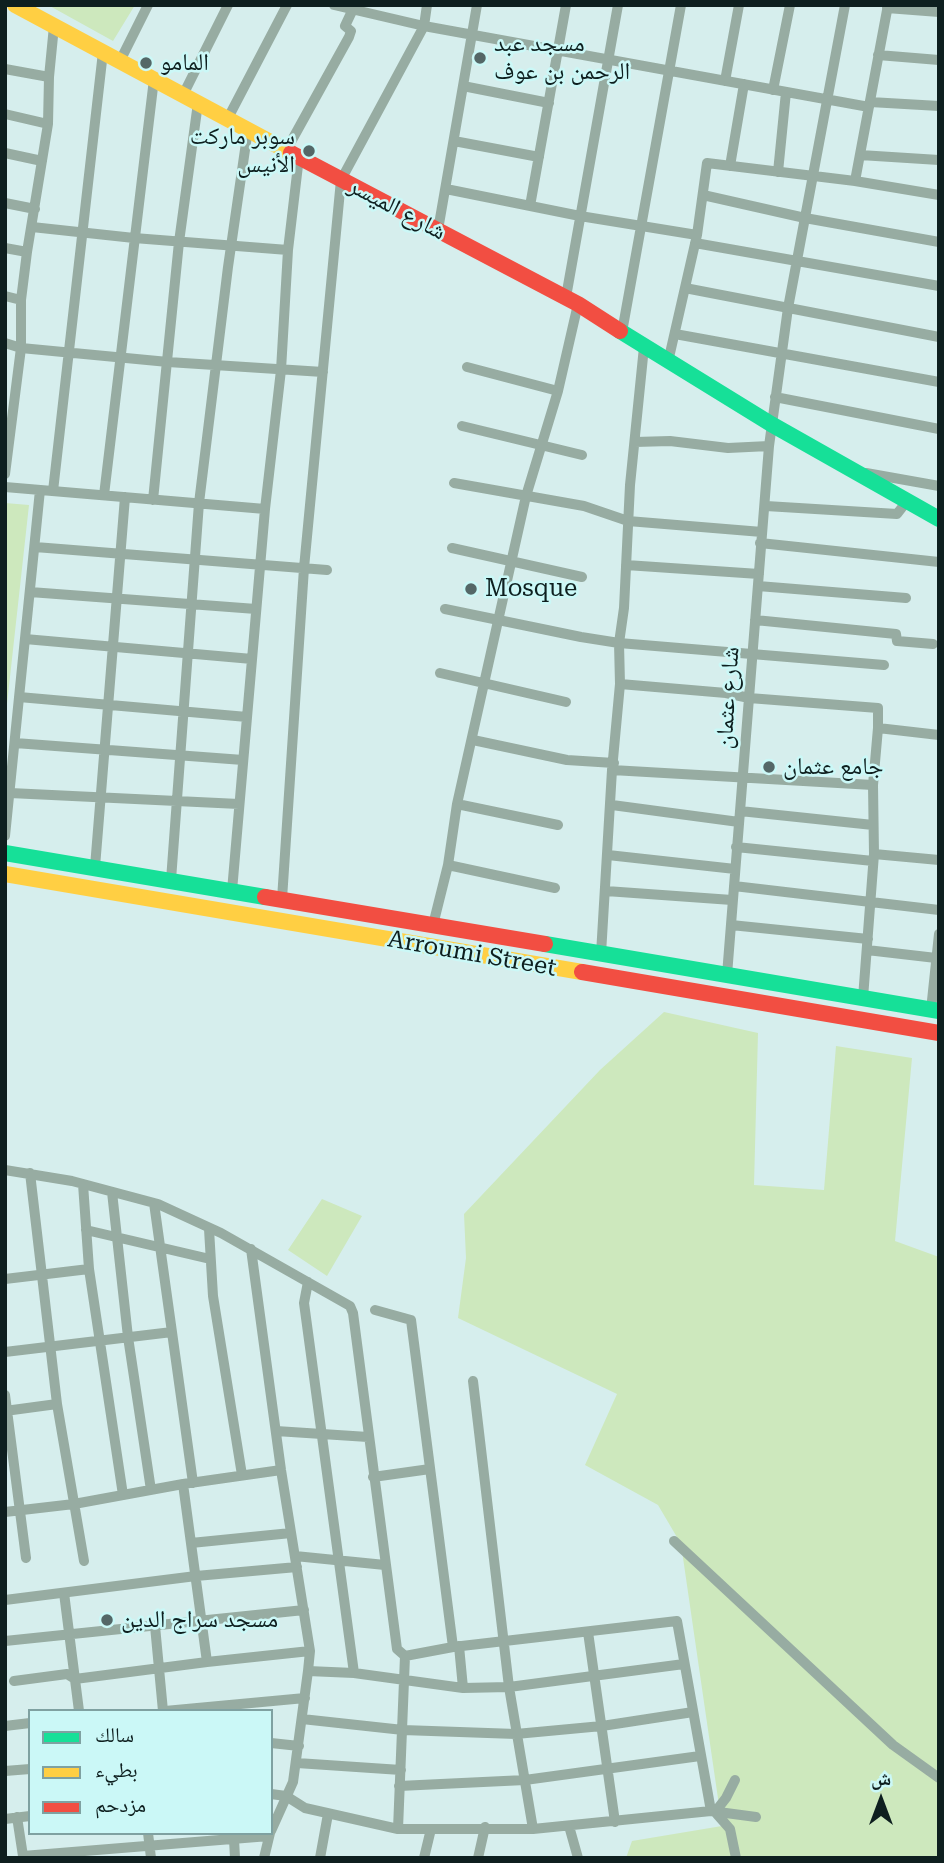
<!DOCTYPE html>
<meta charset="utf-8">
<style>
body{margin:0}
#map{position:relative;width:944px;height:1863px;overflow:hidden;background:#d6eeed;font-family:"Roboto Serif","Noto Naskh Arabic",serif}
canvas{display:block}
.frame{position:absolute;inset:0;border:7px solid #0e1f1f;pointer-events:none}
.legend{position:absolute;left:28px;top:1709px;width:245px;height:126px;box-sizing:border-box;background:#cbf8f7;border:2px solid #7fa1a1;margin:0;padding:9px 12px;list-style:none;font-size:21px;color:#0e1f1f}
.legend li{display:flex;align-items:center;gap:14px;height:35px}
.legend b{width:35px;border:2px solid #7fa1a1}
.north{position:absolute;left:846px;top:1765px;width:70px;height:70px;-webkit-text-stroke:5px #cbf8f7;paint-order:stroke;rotate:0deg;font-size:19px;font-weight:700;line-height:28px;text-align:center;color:#0e1f1f}
.north::after{content:'';display:block;margin:auto;width:24px;height:32px;background:#0e1f1f;clip-path:polygon(50% 0,100% 100%,50% 72%,0 100%)}
</style>
<div id="map">
<canvas width="944" height="1863"></canvas>
<div class="frame"></div>
<ul class="legend">
<li><b style="height:9px;background:#16e098"></b>سالك</li>
<li><b style="height:9px;background:#ffcf43"></b>بطيء</li>
<li><b style="height:9px;background:#f24e42"></b>مزدحم</li>
</ul>
<div class="north">ش</div>
</div>
<script>
const context = document.querySelector('canvas').getContext('2d');
context.lineJoin = 'round';
function fill(path, color) {
  context.fillStyle = color;
  context.fill(path, 'evenodd');
}
function poly(rows) {
  const path = new Path2D();
  for (const r of rows) {
    path.moveTo(r[0], r[1]);
    for (let i = 2; i < r.length; i += 2) path.lineTo(r[i], r[i + 1]);
  }
  return path;
}
function strokePath(path, color, width, dash) {
  context.strokeStyle = color;
  context.lineWidth = width;
  context.lineCap = dash ? 'butt' : 'round';
  context.setLineDash(dash || []);
  context.stroke(path);
}
function write(font, color, halo, rows, align = 'center') {
  context.font = font + ' "Roboto Serif","Noto Naskh Arabic",serif';
  context.lineWidth = 5;
  context.setLineDash([]);
  context.textBaseline = 'middle';
  context.strokeStyle = halo;
  context.fillStyle = color;
  for (const [text, x, y, turn = 0] of rows) {
    context.save();
    context.translate(x, y);
    context.rotate((+turn || 0) * Math.PI / 180);
    context.textAlign = isNaN(turn) ? turn : align;
    if (halo) context.strokeText(text, 0, 0);
    context.fillText(text, 0, 0);
    context.restore();
  }
}
const green = poly([
 [48,5,135,5,113,41],
 [5,503,29,505,5,722],
 [664,1012,758,1033,754,1185,824,1190,836,1046,912,1058,895,1241,939,1257,939,1858,626,1858,632,1841,722,1826,681,1544,658,1505,585,1465,617,1394,458,1318,466,1258,464,1214,600,1070],
 [322,1199,362,1216,327,1276,288,1250]
]);
const street = poly([
 [334,5,424,26,869,107],
 [887,8,939,12],
 [878,55,939,60],
 [120,61,148,5],
 [5,69,49,77],
 [725,81,739,5],
 [463,86,549,103],
 [773,90,790,5],
 [183,95,228,5],
 [870,102,939,106],
 [5,114,48,124],
 [228,118,287,5],
 [454,141,539,157],
 [287,149,349,37,351,31,345,26,353,9],
 [5,153,42,161],
 [860,155,939,160],
 [730,166,744,84],
 [778,172,786,92],
 [855,181,888,5],
 [446,189,580,216,697,235],
 [703,195,805,218,939,242],
 [5,203,35,209],
 [530,206,566,5],
 [32,227,134,238,288,250],
 [438,230,477,5],
 [695,243,939,286],
 [5,248,27,252],
 [685,288,939,337],
 [5,296,21,300],
 [566,297,618,5],
 [622,332,681,5],
 [675,334,939,382],
 [5,343,21,348,168,362,323,372],
 [668,362,697,235,707,163,855,181,939,195],
 [467,367,558,391],
 [775,397,939,429],
 [462,426,582,455],
 [635,442,670,441,728,448,769,446],
 [866,473,939,486],
 [5,474,21,348,21,300,27,252,48,124,49,77,54,26],
 [454,483,584,506,628,521,762,532],
 [5,487,265,509],
 [53,491,103,52],
 [104,495,154,79],
 [153,500,179,242,198,103],
 [766,506,897,514,907,501],
 [760,543,939,562],
 [35,547,327,570],
 [452,548,582,577],
 [626,565,759,574],
 [758,586,906,598],
 [30,592,256,609],
 [445,609,581,637,619,643,884,665],
 [755,620,896,634,897,641,933,644],
 [25,639,252,659],
 [440,673,566,702],
 [620,684,726,693,749,698,878,708,878,728,873,785,874,854,863,998],
 [19,697,247,717],
 [878,728,939,735],
 [473,740,567,760,614,763],
 [15,743,243,760],
 [612,770,873,785],
 [10,793,239,804],
 [457,804,558,825],
 [612,805,739,822],
 [740,811,873,825],
 [5,836,40,490],
 [736,847,873,861],
 [874,854,939,860],
 [608,855,735,869],
 [448,865,555,888],
 [95,867,125,497],
 [171,880,199,503,228,267,248,129],
 [734,886,939,910],
 [232,891,265,509,281,370,288,250,299,157],
 [606,891,732,900],
 [282,899,304,568,341,180,424,26,427,5],
 [433,925,448,865,457,804,526,496,558,391,578,304],
 [731,925,868,939],
 [867,950,936,958],
 [601,954,612,770,620,684,619,643,624,608,630,485,644,347],
 [727,975,769,446,788,308,845,5],
 [931,1010,939,934],
 [5,1170,72,1181,158,1204,221,1233,350,1306,353,1313,397,1649,405,1656,453,1647,677,1621,711,1811],
 [30,1173,57,1404,84,1561],
 [83,1184,89,1269,123,1495],
 [112,1192,128,1337,151,1490],
 [154,1203,193,1483],
 [209,1229,213,1296,242,1475],
 [86,1230,210,1259],
 [251,1249,281,1470,310,1651,308,1671,354,1673,463,1688,509,1687,684,1664],
 [5,1279,89,1269],
 [308,1282,304,1303,354,1673],
 [375,1310,411,1320,453,1647],
 [5,1352,172,1332],
 [473,1381,509,1687,533,1829],
 [5,1395,26,1558],
 [5,1411,57,1404],
 [276,1431,368,1437],
 [281,1470,183,1484,207,1662,310,1651],
 [373,1477,430,1469],
 [5,1512,74,1504,183,1484],
 [674,1541,893,1745,939,1778],
 [191,1543,291,1533],
 [295,1556,385,1565],
 [64,1593,79,1711],
 [5,1600,196,1576,297,1567],
 [155,1626,163,1711],
 [588,1632,615,1822],
 [5,1641,304,1610],
 [459,1646,463,1688],
 [14,1681,67,1674,75,1679,207,1662],
 [165,1711,305,1698],
 [302,1719,403,1730,516,1734,602,1726,693,1712],
 [5,1726,30,1723],
 [271,1743,299,1746],
 [297,1763,401,1770],
 [5,1771,30,1769],
 [735,1780,726,1798,715,1812,730,1829,736,1858],
 [399,1786,525,1780,700,1756],
 [271,1794,286,1796,305,1808,398,1829,533,1829,711,1811,756,1817],
 [17,1817,23,1856,269,1836],
 [5,1819,30,1816],
 [569,1826,578,1858],
 [398,1829,405,1656],
 [271,1831,293,1782,308,1671],
 [148,1833,151,1858],
 [234,1839,235,1858],
 [264,1858,270,1833],
 [320,1858,328,1814],
 [424,1858,431,1829],
 [478,1858,485,1827]
]);
const fast = poly([
 [620,331,771,424,939,519],
 [5,853,265,897],
 [545,944,939,1011]
]);
const slow = poly([
 [15,5,291,153],
 [5,874,582,972]
]);
const jam = poly([
 [291,153,578,304,620,331],
 [265,897,545,944],
 [582,972,939,1033]
]);
const markers = [
 [480,58,7,"#546767"],
 [146,63,7,"#546767"],
 [309,151,7,"#546767"],
 [471,589,7,"#546767"],
 [769,767,7,"#546767"],
 [107,1620,7,"#546767"]
];
const poiNames = [
 ["مسجد عبد",494,44],
 ["الرحمن بن عوف",494,72],
 ["المامو",160,63],
 ["سوبر ماركت",295,137,"right"],
 ["الأنيس",295,165,"right"],
 ["Mosque",485,589],
 ["جامع عثمان",783,767],
 ["مسجد سراج الدين",121,1620]
];
const streetNames = [
 ["شارع الميسر",397,209,28],
 ["شارع عثمان",728,698,-86],
 ["Arroumi Street",472,954,10]
];
fill(green, '#cde8bd');
strokePath(street, '#97aca2', 10);
strokePath(fast, '#16e098', 16);
strokePath(slow, '#ffcf43', 16);
strokePath(jam, '#f24e42', 16);
for (const [x, y, r, color] of markers) {
  const dot = new Path2D();
  dot.arc(x, y, r, 0, 2 * Math.PI);
  context.fillStyle = color;
  context.fill(dot);
  strokePath(dot, '#cbf8f7', 2.5);
}
write('24px', '#0e1f1f', '#cbf8f7', poiNames, 'left');
write('24px', '#0e1f1f', '#cbf8f7', streetNames);
</script>
